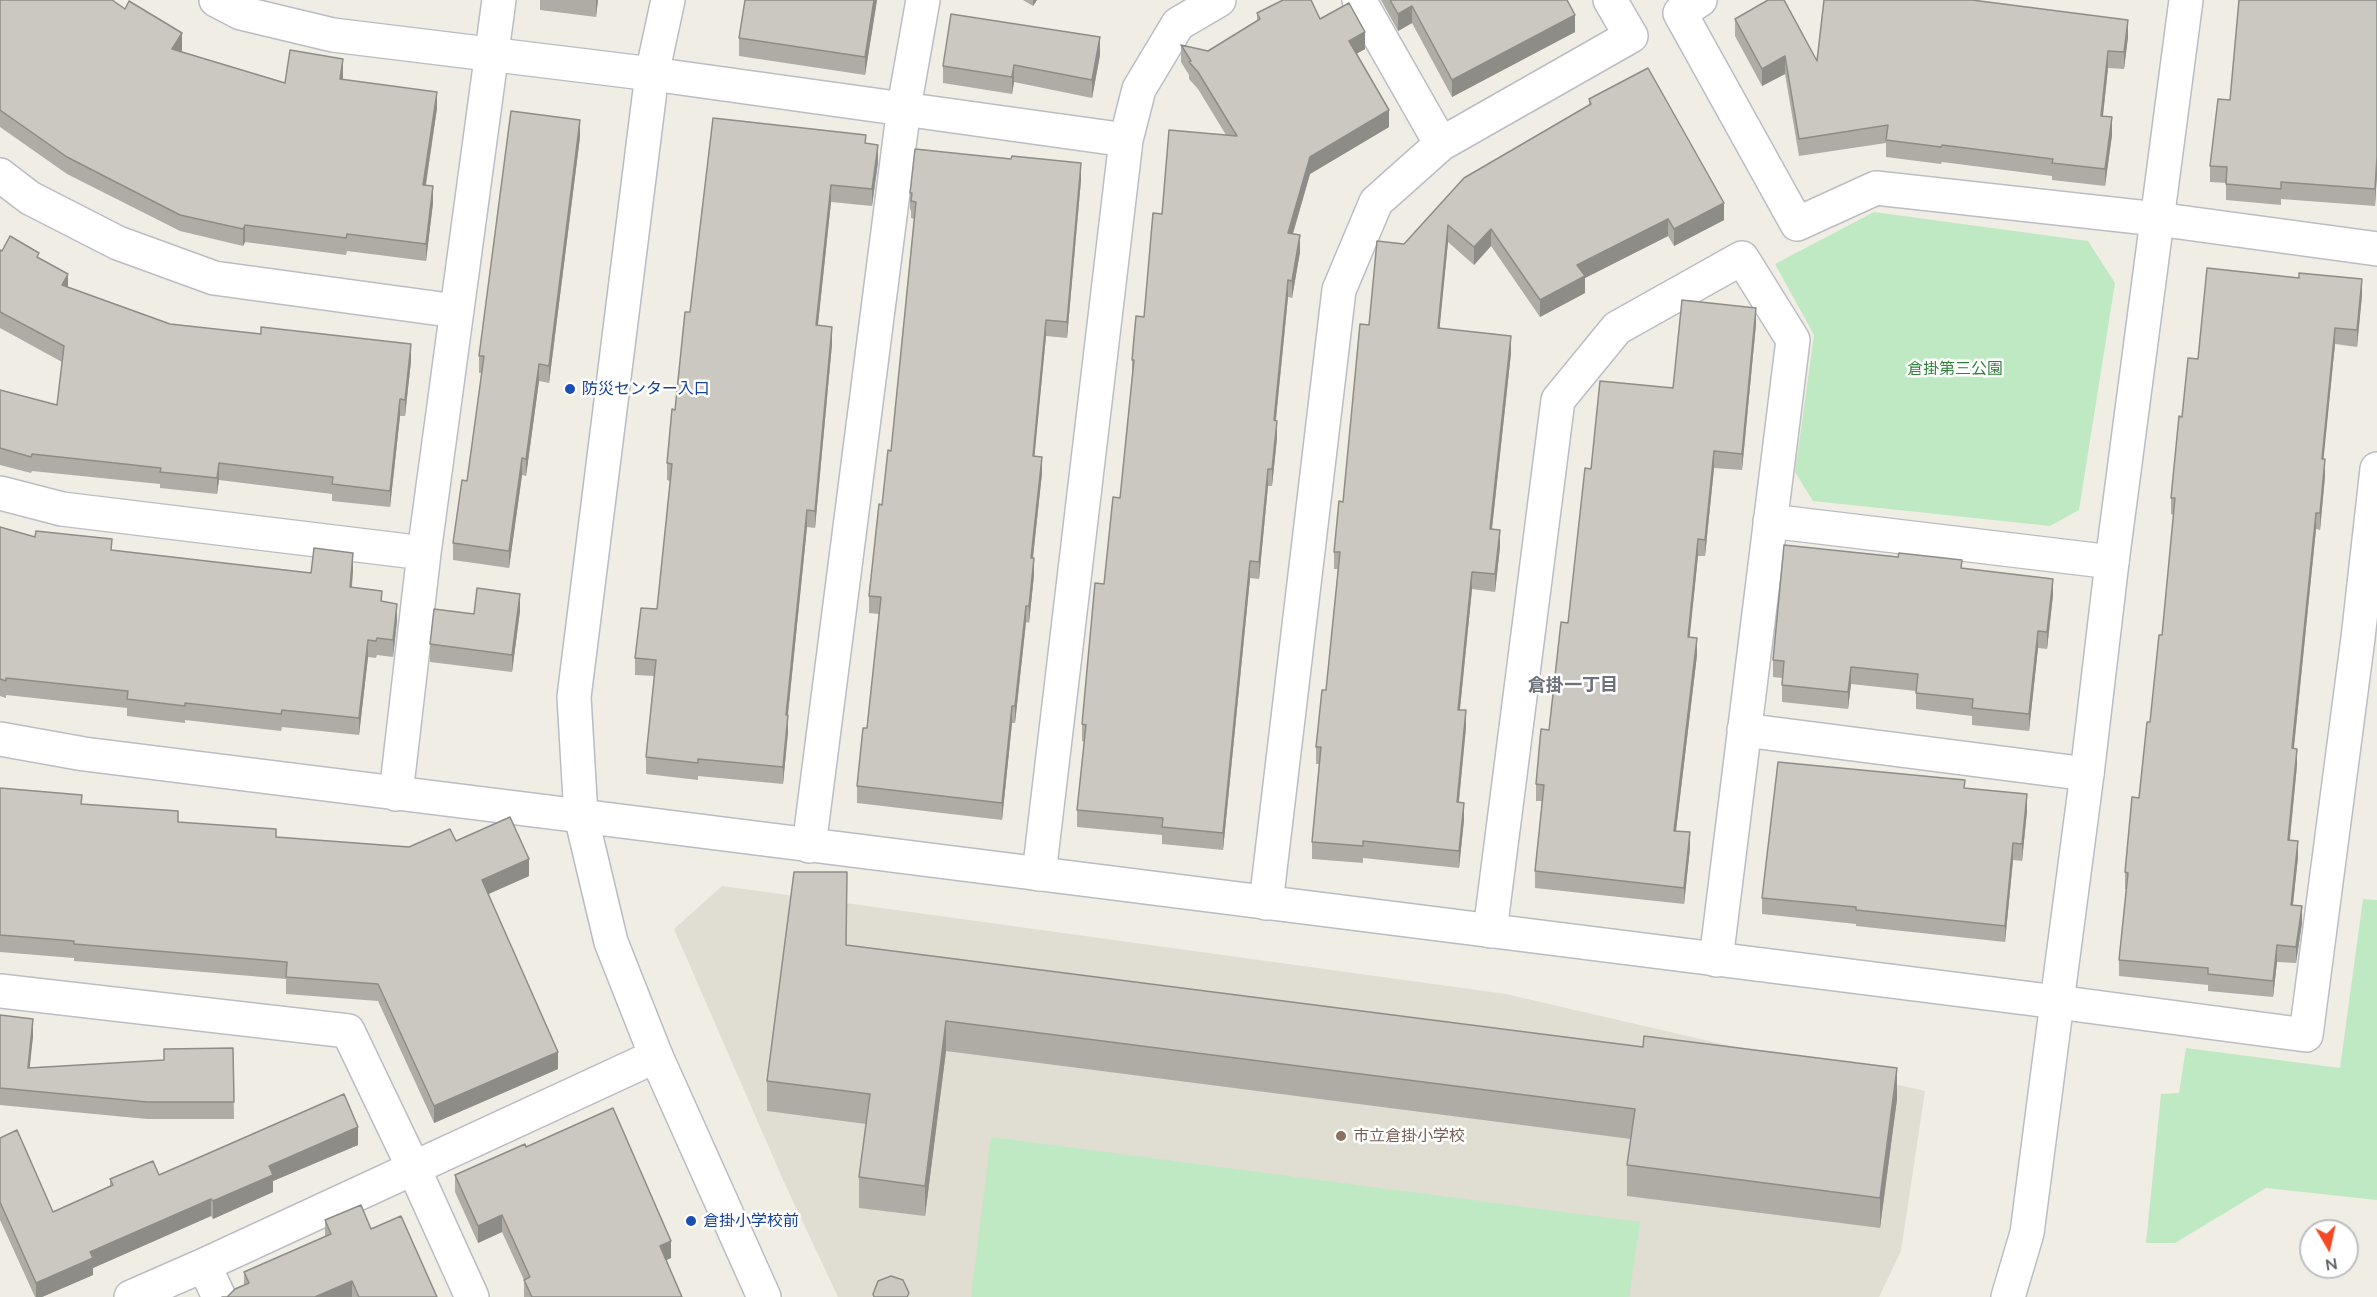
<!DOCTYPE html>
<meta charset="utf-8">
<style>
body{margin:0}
#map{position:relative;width:2377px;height:1297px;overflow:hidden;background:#f0eee4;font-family:Mulish,sans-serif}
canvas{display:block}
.north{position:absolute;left:2299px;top:1219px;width:60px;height:60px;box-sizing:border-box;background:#fff;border:2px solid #bebfc2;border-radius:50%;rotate:171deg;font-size:16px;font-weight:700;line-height:24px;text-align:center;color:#5c5f66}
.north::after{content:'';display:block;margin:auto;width:21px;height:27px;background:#f54925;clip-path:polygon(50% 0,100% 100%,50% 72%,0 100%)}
</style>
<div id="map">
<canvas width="2377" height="1297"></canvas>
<div class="north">N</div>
</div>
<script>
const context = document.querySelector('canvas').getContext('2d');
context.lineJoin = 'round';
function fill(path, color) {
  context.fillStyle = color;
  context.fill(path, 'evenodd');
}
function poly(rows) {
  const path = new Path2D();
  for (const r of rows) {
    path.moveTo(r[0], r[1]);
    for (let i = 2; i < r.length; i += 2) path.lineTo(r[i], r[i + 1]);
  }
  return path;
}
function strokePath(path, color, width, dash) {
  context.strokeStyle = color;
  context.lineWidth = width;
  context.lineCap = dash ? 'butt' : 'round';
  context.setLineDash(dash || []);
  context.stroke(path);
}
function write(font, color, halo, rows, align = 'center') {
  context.font = font + ' Mulish,"Noto Sans JP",sans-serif';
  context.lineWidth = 5;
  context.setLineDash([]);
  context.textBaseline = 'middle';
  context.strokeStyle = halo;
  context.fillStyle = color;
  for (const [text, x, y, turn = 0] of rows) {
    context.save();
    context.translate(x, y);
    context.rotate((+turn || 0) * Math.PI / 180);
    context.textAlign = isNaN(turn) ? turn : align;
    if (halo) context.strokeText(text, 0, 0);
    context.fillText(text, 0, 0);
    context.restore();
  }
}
const education = poly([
 [722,886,1506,994,1925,1091,1901,1251,1879,1297,838,1297,784,1182,674,929]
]);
const green = poly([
 [1874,212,2088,241,2115,283,2079,510,2050,526,1813,501,1795,472,1814,335,1775,264],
 [2363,899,2377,900,2377,1200,2266,1188,2175,1243,2146,1243,2161,1094,2179,1093,2186,1048,2340,1068],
 [991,1137,1640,1222,1629,1297,971,1297]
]);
const street = poly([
 [1359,0,1441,144],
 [1700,0,1680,13,1797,224,1876,188,2157,219,2377,249],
 [652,74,1126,140],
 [0,175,30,198,118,243,214,278,456,311],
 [0,493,62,509,424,553],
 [1770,521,2112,562],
 [1744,730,2087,774],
 [0,739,84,754,581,816],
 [396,794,424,553,499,0],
 [809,846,904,107,923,0],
 [1039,874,1126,140,1139,89,1178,24,1219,0],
 [1266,903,1339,290,1376,202,1441,144,1631,36,1610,0],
 [1490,931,1558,400,1617,328,1742,258,1793,340,1716,960],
 [0,991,348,1031,414,1169,472,1297],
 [204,1265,219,1297],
 [131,1297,204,1265,656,1056],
 [2008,1297,2027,1233,2057,1002,2306,1035,2358,638,2377,469]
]);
const secondary = poly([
 [216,0,241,13,333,35,652,74],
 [668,0,652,74,574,697,581,816,611,942,656,1056,764,1297],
 [581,816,2057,1002,2087,774,2112,562,2186,0]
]);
const wall = poly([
 [0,0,182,50,180,52,285,83,343,76,343,79,437,108,426,185,433,203,426,261,347,251,346,255,245,242,243,246,180,231,67,174,0,127],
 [540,0,598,0,596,17,540,10],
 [877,0,865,75,739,56,739,38],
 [1023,0,1037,0,1033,6],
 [1381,0,1567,0,1575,32,1452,97,1412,23,1398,31],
 [2377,0,2377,173,2375,206,2281,199,2281,205,2226,200,2226,183,2210,182,2210,166],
 [1257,13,1320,19,1365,49,1356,54,1389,127,1310,174,1293,234,1300,252,1292,298,1288,297,1276,420,1277,438,1272,486,1268,486,1259,579,1250,578,1223,850,1162,844,1162,835,1077,827,1077,810,1084,742,1082,741,1082,724,1104,584,1120,498,1132,377,1132,360,1144,317,1162,214,1226,135,1198,89,1189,79,1189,75,1181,62,1181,45,1208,51,1257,21],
 [1735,19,1817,61,2128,37,2124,69,2108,68,2103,116,2112,135,2105,186,2052,180,2052,176,1942,162,1941,164,1886,157,1886,143,1799,156,1785,74,1762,86,1735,36],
 [1100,55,1092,98,1014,82,1012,94,943,83,943,66],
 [1589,99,1724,220,1674,246,1668,236,1585,278,1585,293,1540,317,1491,246,1474,265,1448,242,1439,328,1511,353,1492,529,1500,547,1495,592,1472,589,1460,710,1466,727,1459,802,1464,820,1459,868,1363,858,1363,863,1312,859,1312,842,1319,764,1316,764,1316,747,1326,690,1338,569,1334,569,1334,552,1343,502,1369,325,1404,244,1589,105],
 [580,137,549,383,539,381,526,476,522,475,509,568,453,560,453,543,467,481,482,373,479,373,479,356],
 [866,143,878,162,872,206,831,202,818,325,832,344,815,528,807,527,788,715,788,732,783,784,698,776,698,780,646,774,646,757,654,676,635,675,635,658,657,609,670,481,667,480,667,463,690,312],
 [1081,180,1067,338,1046,336,1034,456,1042,473,1033,558,1034,575,1029,623,1026,622,1015,723,1012,723,1002,820,857,803,857,786,867,728,879,614,869,613,869,596,882,505,891,451,914,219,911,218,911,210,910,210,910,193],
 [0,250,39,258,68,287,170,324,411,361,405,416,400,416,390,507,332,501,332,494,219,480,217,494,160,488,160,484,32,471,31,473,0,465,0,390,57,405,62,362,0,328],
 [2299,278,2362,295,2357,347,2335,344,2323,459,2325,476,2320,530,2316,529,2294,748,2297,765,2290,840,2298,857,2293,905,2302,923,2296,963,2277,962,2273,997,2208,991,2208,985,2119,976,2119,960,2127,889,2125,889,2125,872,2139,798,2162,635,2174,515,2171,514,2171,498,2182,417,2198,359],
 [1756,324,1742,470,1714,468,1705,556,1698,556,1689,638,1697,655,1676,831,1690,848,1684,904,1535,888,1535,871,1542,801,1536,801,1536,784,1549,730,1568,623,1591,469,1673,388],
 [0,527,35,537,112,550,311,573,353,570,352,587,382,602,397,621,393,657,377,655,376,658,368,657,359,735,282,727,281,731,185,720,185,723,127,716,127,708,6,695,6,698,0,696],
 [1898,557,1962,568,2053,595,2047,649,2038,648,2029,731,1972,725,1972,716,1916,709,1916,691,1851,684,1848,709,1782,702,1782,678,1773,677,1773,660],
 [520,611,512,672,430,662,430,644],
 [0,788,178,822,276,837,409,847,456,841,529,876,488,894,558,1069,434,1123,378,1001,286,994,286,979,74,961,74,958,0,952],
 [1965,788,2027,811,2022,861,2013,860,2005,942,1856,926,1856,924,1762,914,1762,898],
 [846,945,1897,1099,1880,1228,1627,1196,1627,1165,1631,1139,946,1051,925,1216,859,1208,859,1177,866,1124,767,1111,767,1081],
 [0,1015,33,1036,29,1068,164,1060,233,1048,234,1119,147,1119,0,1105],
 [0,1138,53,1212,110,1186,110,1179,159,1175,358,1145,273,1181,273,1192,213,1219,211,1216,93,1268,93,1275,42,1297,35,1297,0,1220],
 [526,1147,671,1258,666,1260,682,1297,524,1297,524,1280,502,1232,478,1243,455,1192,455,1175],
 [325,1220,371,1229,437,1297,222,1297,227,1297,244,1285,244,1272,325,1236]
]);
const shadedWall = poly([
 [596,0,598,0,596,17],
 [874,0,877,0,865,75,865,57],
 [1033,0,1037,0,1033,6],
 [1412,6,1412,23,1398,31,1398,14],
 [1575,15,1575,32,1452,97,1452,80],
 [2128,20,2128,37,2124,69,2124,52],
 [1365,32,1365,49,1349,58,1349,41],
 [182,33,182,50,172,66,172,49],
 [1100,37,1100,55,1092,98,1092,80],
 [2108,51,2108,68,2101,133,2101,116],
 [1785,56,1785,74,1762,86,1762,69],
 [343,59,343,76,340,96,340,79],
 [1014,65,1014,82,1012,94,1012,77],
 [437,92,437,108,423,202,423,185],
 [1389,110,1389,127,1310,174,1288,250,1288,233,1310,157],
 [2112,117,2112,135,2105,186,2105,169],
 [580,120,580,137,549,383,549,366],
 [878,145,878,162,872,206,872,189],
 [2377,157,2377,173,2375,206,2375,189],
 [1081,163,1081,180,1067,338,1067,322],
 [831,185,831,202,816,342,816,325],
 [433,186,433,203,426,261,426,244],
 [1724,203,1724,220,1674,246,1674,229],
 [1668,219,1668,236,1585,278,1585,293,1540,317,1540,300,1577,265],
 [245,225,245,242,243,246,243,229],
 [1448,225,1448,242,1438,345,1438,328],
 [1491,229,1491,246,1474,265,1474,247],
 [1300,235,1300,252,1292,298,1292,281],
 [68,274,68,291,62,285],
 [2362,279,2362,295,2357,347,2357,330],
 [1288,280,1288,297,1274,437,1274,420],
 [1756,308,1756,324,1742,470,1742,454],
 [1046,320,1046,336,1033,472,1033,456],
 [832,327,832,344,815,528,815,511],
 [2335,328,2335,344,2322,475,2322,459],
 [1511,336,1511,353,1490,546,1490,529],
 [411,344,411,361,405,416,405,400],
 [539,364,539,381,526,476,526,459],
 [400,399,400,416,390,507,390,491],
 [1277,421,1277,438,1272,486,1272,469],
 [1714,451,1714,468,1705,556,1705,540],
 [1042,457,1042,473,1031,575,1031,558],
 [522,458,522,475,509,568,509,551],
 [2325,459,2325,476,2320,530,2320,513],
 [219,463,219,480,217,494,217,478],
 [1268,469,1268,486,1259,579,1259,562],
 [807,510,807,527,786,732,786,715],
 [2316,513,2316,529,2292,765,2292,748],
 [1500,530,1500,547,1495,592,1495,574],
 [1698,539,1698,556,1688,654,1688,637],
 [353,553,353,570,350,604,350,587],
 [1034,558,1034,575,1029,623,1029,606],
 [1250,561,1250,578,1223,850,1223,833],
 [1472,572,1472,589,1458,727,1458,710],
 [2053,579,2053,595,2047,649,2047,632],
 [520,594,520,611,512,672,512,655],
 [397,604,397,621,393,657,393,640],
 [1026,606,1026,622,1015,723,1015,706],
 [2038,631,2038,648,2029,731,2029,714],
 [1697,638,1697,655,1674,847,1674,831],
 [368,640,368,657,359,735,359,718],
 [1851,667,1851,684,1848,709,1848,692],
 [1012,706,1012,723,1002,820,1002,803],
 [1466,710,1466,727,1457,819,1457,802],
 [788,715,788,732,783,784,783,767],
 [2297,749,2297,765,2288,856,2288,840],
 [2027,794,2027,811,2022,861,2022,844],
 [1464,803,1464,820,1459,868,1459,851],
 [1690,832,1690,848,1684,904,1684,888],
 [2298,841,2298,857,2291,922,2291,905],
 [2013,843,2013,860,2005,942,2005,926],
 [529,859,529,876,482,897,482,880],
 [2302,906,2302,923,2296,963,2296,947],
 [2277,945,2277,962,2273,997,2273,981],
 [33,1019,33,1036,28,1085,28,1068],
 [946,1021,946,1051,925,1216,925,1186],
 [558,1052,558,1069,434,1123,434,1106],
 [1897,1068,1897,1099,1880,1228,1880,1198],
 [358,1127,358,1145,273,1181,273,1192,213,1219,213,1201,269,1166],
 [211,1199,211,1216,93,1268,93,1275,42,1297,36,1297,36,1283,90,1252],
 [502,1215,502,1232,478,1243,478,1226],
 [671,1241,671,1258,660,1263,660,1246],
 [352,1281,352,1297,315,1297]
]);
const building = poly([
 [0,0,112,0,125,9,129,1,182,33,172,49,285,83,290,50,343,59,340,79,437,92,423,185,433,186,426,244,347,234,346,238,245,225,243,229,180,215,67,157,0,110,0,0],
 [745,0,874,0,865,57,739,38,745,0],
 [1283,0,1311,0,1320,19,1349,3,1365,32,1349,41,1389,110,1310,157,1288,233,1300,235,1292,281,1288,280,1274,420,1277,421,1272,469,1268,469,1259,562,1250,561,1223,833,1162,827,1163,818,1077,810,1086,725,1082,724,1095,583,1104,584,1113,497,1120,498,1134,360,1132,360,1136,316,1144,317,1153,213,1162,214,1169,130,1237,136,1198,72,1189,62,1191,61,1181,45,1208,51,1260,19,1257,13,1283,0],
 [1390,0,1567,0,1575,15,1452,80,1412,6,1398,14,1390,0],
 [1768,0,1784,0,1817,61,1824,0,1972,0,2128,20,2124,52,2108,51,2101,116,2112,117,2105,169,2052,163,2053,159,1942,145,1941,147,1886,140,1888,125,1799,139,1785,56,1762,69,1735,19,1768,0],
 [2239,0,2377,0,2377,157,2375,189,2281,182,2281,189,2226,184,2227,167,2210,166,2218,99,2230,100,2239,0],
 [951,14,1100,37,1092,80,1014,65,1012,77,943,66,951,14],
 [1648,68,1724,203,1674,229,1668,219,1577,265,1585,276,1540,300,1491,229,1474,247,1448,225,1438,328,1511,336,1490,529,1500,530,1495,574,1472,572,1458,710,1466,710,1457,802,1464,803,1459,851,1363,841,1363,846,1312,842,1321,747,1316,747,1322,690,1326,690,1340,552,1334,552,1339,501,1343,502,1360,324,1369,325,1377,241,1404,244,1464,178,1591,104,1589,99,1648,68],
 [511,111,580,120,549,366,539,364,526,459,522,458,509,551,453,543,462,480,467,481,484,356,479,356,511,111],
 [713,118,866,135,865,143,878,145,872,189,831,185,816,325,832,327,815,511,807,510,786,715,788,715,783,767,698,759,698,763,646,757,656,660,635,658,641,608,657,609,672,464,667,463,672,409,675,410,685,312,690,312,713,118],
 [915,149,1011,159,1012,156,1081,163,1067,322,1046,320,1033,456,1042,457,1031,558,1034,558,1029,606,1026,606,1015,706,1012,706,1002,803,857,786,863,728,867,728,881,597,869,596,879,504,882,505,888,450,891,451,916,202,911,201,912,193,910,193,915,149],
 [10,236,39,253,37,257,68,274,62,285,170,324,261,334,261,327,411,344,405,400,400,399,390,491,332,484,333,477,219,463,217,478,160,472,161,468,32,454,31,457,0,448,0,390,57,405,64,346,0,312,0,250,2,251,10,236],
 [2207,268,2299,278,2299,273,2362,279,2357,330,2335,328,2322,459,2325,459,2320,513,2316,513,2292,748,2297,749,2288,840,2298,841,2291,905,2302,906,2296,947,2277,945,2273,981,2208,974,2208,968,2119,960,2128,873,2125,872,2132,797,2139,798,2147,722,2150,722,2159,635,2162,635,2175,498,2171,498,2179,416,2182,417,2188,358,2198,359,2207,268],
 [1682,300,1756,308,1742,454,1714,451,1705,540,1698,539,1688,637,1697,638,1674,831,1690,832,1684,888,1535,871,1544,785,1536,784,1541,729,1549,730,1561,622,1568,623,1585,468,1591,469,1600,381,1673,388,1682,300],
 [0,527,35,537,36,531,112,539,111,550,311,573,314,548,353,553,350,587,382,591,381,601,397,604,393,640,377,638,376,641,368,640,359,718,282,710,281,714,185,703,185,706,127,699,128,691,6,678,6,681,0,679,0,527],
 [1784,545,1898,557,1899,553,1962,560,1961,568,2053,579,2047,632,2038,631,2029,714,1972,708,1973,699,1916,693,1918,674,1851,667,1848,692,1782,685,1784,661,1773,660,1784,545],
 [477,588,520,594,512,655,430,644,434,609,474,614,477,588],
 [1778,762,1965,780,1964,788,2027,794,2022,844,2013,843,2005,926,1856,910,1856,907,1762,898,1778,762],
 [0,788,82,795,81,804,178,811,178,822,276,829,276,837,409,847,450,829,456,841,510,817,529,859,482,880,558,1052,434,1106,378,984,286,977,287,962,74,944,74,941,0,935,0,788],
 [794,872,847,872,846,945,1643,1047,1644,1036,1897,1068,1880,1198,1627,1165,1635,1109,946,1021,925,1186,859,1177,870,1094,767,1081,794,872],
 [0,1015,33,1019,28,1068,164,1060,164,1049,233,1048,234,1102,147,1102,0,1088,0,1015],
 [344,1094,358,1127,269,1166,273,1175,213,1201,211,1199,90,1252,93,1258,36,1283,0,1202,0,1138,17,1130,53,1212,113,1185,110,1179,153,1161,159,1175,344,1094],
 [613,1108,671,1241,660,1246,682,1297,532,1297,524,1280,530,1277,502,1215,478,1226,455,1175,525,1144,526,1147,613,1108],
 [361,1205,371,1229,401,1216,437,1297,359,1297,352,1281,315,1297,222,1297,227,1297,235,1289,249,1283,244,1272,331,1234,325,1220,361,1205],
 [891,1276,903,1280,909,1293,907,1297,874,1297,873,1294,878,1281,891,1276]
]);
const markers = [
 [570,389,6,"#1a4fb4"],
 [1341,1136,6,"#8d6e63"],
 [691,1221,6,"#1a4fb4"]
];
const parkNames = [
 ["倉掛第三公園",1955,369]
];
const transitNames = [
 ["防災センター入口",582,389],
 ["倉掛小学校前",703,1221]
];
const educationNames = [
 ["市立倉掛小学校",1353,1136]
];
const neighbourhoodNames = [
 ["倉掛一丁目",1573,686]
];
fill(education, '#e0ddd3');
fill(green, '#bfe9c3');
strokePath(street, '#bcbdc4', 36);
strokePath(secondary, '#b9bcc3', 36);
strokePath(street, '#fff', 33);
strokePath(secondary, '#fff', 33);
fill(wall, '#afaca6');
fill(shadedWall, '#8e8c87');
fill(building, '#cbc8c1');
strokePath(building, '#8e8c87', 1.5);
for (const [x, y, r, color] of markers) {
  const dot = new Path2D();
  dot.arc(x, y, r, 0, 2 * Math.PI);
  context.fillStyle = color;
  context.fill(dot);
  strokePath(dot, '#fff', 2);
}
write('16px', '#2e823a', '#fff', parkNames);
write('16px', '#164399', '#fff', transitNames, 'left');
write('16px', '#785e54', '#fff', educationNames, 'left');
write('bold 18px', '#6d7178', '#fff', neighbourhoodNames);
</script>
